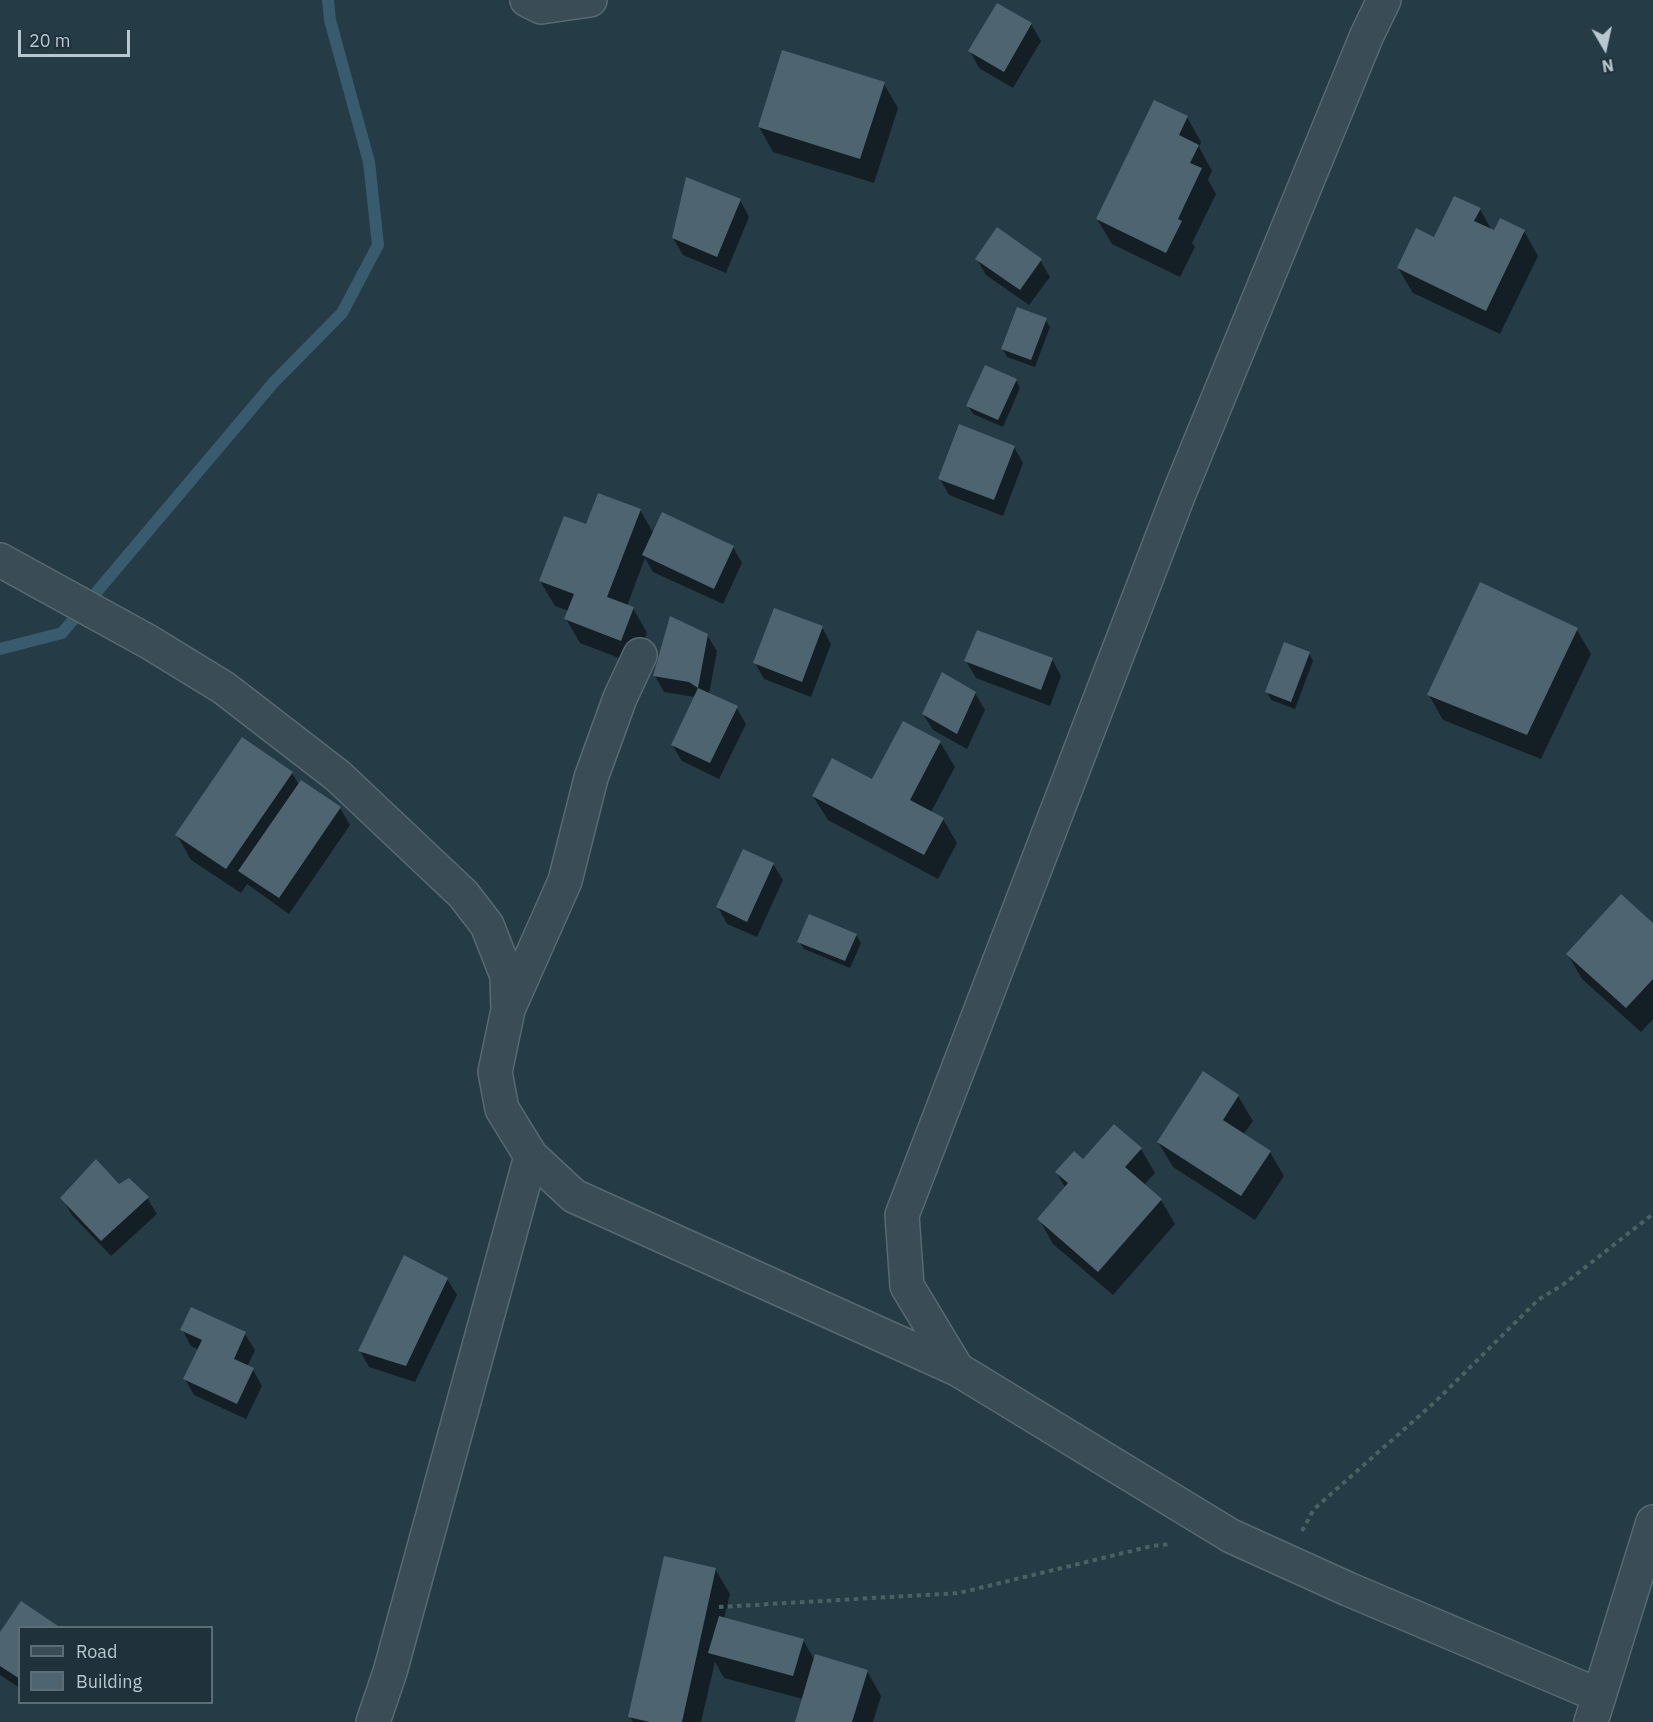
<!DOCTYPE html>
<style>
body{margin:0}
#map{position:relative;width:1653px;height:1722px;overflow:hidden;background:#253b46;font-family:"IBM Plex Sans",sans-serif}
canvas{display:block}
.legend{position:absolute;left:18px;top:1626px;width:195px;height:78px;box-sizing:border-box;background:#1f313b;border:2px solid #5c6d76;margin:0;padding:8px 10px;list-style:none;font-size:18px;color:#b8c6ce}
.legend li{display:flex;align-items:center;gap:12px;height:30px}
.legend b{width:30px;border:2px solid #5c6d76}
.north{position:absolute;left:1575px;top:18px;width:60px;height:60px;-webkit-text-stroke:4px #1f313b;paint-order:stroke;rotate:171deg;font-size:16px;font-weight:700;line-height:24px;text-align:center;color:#b8c6ce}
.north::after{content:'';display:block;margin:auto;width:21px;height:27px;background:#b8c6ce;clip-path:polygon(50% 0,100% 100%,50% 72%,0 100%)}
.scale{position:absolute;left:18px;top:30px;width:112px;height:27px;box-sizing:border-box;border:3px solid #b8c6ce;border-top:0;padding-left:8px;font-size:18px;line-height:21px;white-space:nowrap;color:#b8c6ce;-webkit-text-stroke:4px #1f313b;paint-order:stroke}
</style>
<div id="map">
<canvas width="1653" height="1722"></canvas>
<ul class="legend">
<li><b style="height:8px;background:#3a4c55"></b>Road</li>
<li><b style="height:16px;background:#4e6571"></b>Building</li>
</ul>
<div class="north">N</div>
<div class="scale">20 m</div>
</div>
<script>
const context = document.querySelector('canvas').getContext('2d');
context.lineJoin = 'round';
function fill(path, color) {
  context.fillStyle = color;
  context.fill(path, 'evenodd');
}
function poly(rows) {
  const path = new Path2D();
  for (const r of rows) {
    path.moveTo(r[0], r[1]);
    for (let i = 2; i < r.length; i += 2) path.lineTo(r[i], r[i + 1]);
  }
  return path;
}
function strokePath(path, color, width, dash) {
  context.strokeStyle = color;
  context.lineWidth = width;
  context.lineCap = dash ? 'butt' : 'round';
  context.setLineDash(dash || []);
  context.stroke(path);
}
const shadow = poly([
 [1031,24,1041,41,1013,88,979,68,970,51],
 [884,84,898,108,874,183,773,152,759,127],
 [1187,117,1201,142,1199,147,1212,171,1208,180,1216,194,1192,243,1195,247,1180,277,1112,244,1097,219],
 [740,200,749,217,726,273,683,255,673,238],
 [1480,209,1492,231,1524,231,1538,256,1500,334,1413,293,1398,268],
 [977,259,1040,260,1050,277,1029,305,986,275],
 [1045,319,1050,327,1035,367,1007,357,1003,349],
 [1016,380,1020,388,1003,427,973,414,968,406],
 [1014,447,1023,463,1003,516,949,495,940,479],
 [640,510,654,534,733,547,742,563,723,604,653,572,645,558,627,606,633,608,647,633,635,664,580,643,566,619,569,611,555,606,540,581,587,526],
 [822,627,831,644,811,697,764,679,755,663],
 [1577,630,1591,654,1541,759,1443,720,1429,695],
 [707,635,717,651,709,694,736,707,746,724,719,779,682,761,672,745,695,697,664,692,655,676],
 [1309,653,1313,661,1295,709,1271,700,1267,692],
 [1052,659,1061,676,1050,706,976,678,966,661],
 [975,693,985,710,967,749,933,730,923,714],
 [904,723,940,742,955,767,931,812,943,819,957,843,938,879,828,820,813,796,873,781],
 [292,773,299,785,301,782,340,808,350,825,289,914,247,884,241,893,191,860,177,835],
 [773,864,783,880,757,937,727,924,718,907],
 [1653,925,1653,1019,1641,1032,1582,979,1568,955],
 [856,935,861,943,850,968,804,949,799,942],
 [1203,1073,1238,1096,1253,1121,1243,1135,1270,1152,1284,1176,1255,1220,1173,1167,1158,1142],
 [1141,1149,1155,1173,1144,1185,1161,1200,1175,1224,1113,1295,1053,1244,1039,1219,1065,1187,1056,1172],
 [119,1186,147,1198,157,1214,111,1256,72,1215,62,1198],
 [447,1279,457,1295,415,1382,369,1367,360,1351],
 [182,1329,245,1334,255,1350,247,1367,253,1370,262,1386,246,1419,194,1395,185,1379,199,1350,191,1346],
 [715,1569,730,1594,724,1619,803,1640,815,1661,867,1671,881,1696,873,1722,797,1722,803,1699,724,1678,715,1662,701,1722,633,1722,630,1717],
 [20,1628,20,1688,0,1675,0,1634]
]);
const stream = poly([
 [0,649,62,633,274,382,342,313,378,245,369,162,330,20,328,0]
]);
const building = poly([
 [997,3,1032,23,1004,72,968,51],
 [782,50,885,82,860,159,758,127],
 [1154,100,1188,116,1179,135,1199,145,1190,163,1202,168,1178,219,1182,221,1166,253,1096,219],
 [686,177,741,199,717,257,672,238],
 [1454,196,1481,208,1474,221,1494,230,1500,218,1525,230,1486,311,1397,268,1416,228,1434,237],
 [997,227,1042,259,1020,290,975,259],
 [1017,307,1047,318,1031,360,1001,349],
 [985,365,1017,379,998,420,966,406],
 [959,424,1015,446,994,500,938,479],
 [598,493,641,509,607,597,634,607,621,641,564,619,574,594,539,581,564,516,586,524],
 [662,512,734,546,714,589,642,555],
 [1480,582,1578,628,1527,735,1427,695],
 [774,608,823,626,802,682,753,663],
 [670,616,708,634,698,688,738,706,710,763,671,745,698,688,689,682,653,676],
 [977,630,1053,658,1041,690,964,661],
 [1284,642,1310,652,1291,702,1265,692],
 [942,672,976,692,957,734,922,714],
 [903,721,941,741,910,800,944,818,924,855,812,796,832,758,872,779],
 [242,737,293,772,226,869,175,835],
 [301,780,341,807,279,898,238,871],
 [743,849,774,863,747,922,716,907],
 [1621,894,1653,923,1653,979,1626,1008,1566,954],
 [809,914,857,934,845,961,797,942],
 [1203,1071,1239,1095,1223,1120,1271,1151,1241,1196,1157,1142],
 [1114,1124,1142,1148,1125,1167,1162,1199,1098,1272,1037,1219,1068,1183,1055,1172,1074,1151,1083,1159],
 [96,1159,119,1184,129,1178,149,1197,101,1241,60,1198],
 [404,1255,448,1278,406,1366,358,1351],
 [191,1307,246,1332,234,1359,254,1368,237,1404,183,1379,202,1340,180,1330],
 [664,1556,716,1568,682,1722,650,1722,628,1717],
 [21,1601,61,1628,20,1628,20,1679,0,1666,0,1632],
 [719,1616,804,1639,793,1676,708,1653],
 [815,1654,868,1670,852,1722,795,1722]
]);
const path = poly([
 [1302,1531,1314,1509,1435,1402,1538,1300,1564,1284,1653,1214],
 [719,1607,959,1593,1152,1546,1171,1544]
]);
const minor = poly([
 [527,0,541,7,590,0],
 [0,560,149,642,224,688,338,776,463,894,487,925,507,976,508,1010,495,1072,502,1109,531,1156,574,1196,957,1369,1231,1536,1348,1589,1598,1695],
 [510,1005,565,881,591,778,620,698,640,655],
 [957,1369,907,1286,902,1215,1178,496,1367,35,1384,0],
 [373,1722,390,1672,531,1156],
 [1591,1722,1653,1522]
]);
fill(shadow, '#0007');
strokePath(stream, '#385b6e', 12);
fill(building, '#4e6571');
strokePath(minor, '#596972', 36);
strokePath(path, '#486461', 4, [4.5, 4.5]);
strokePath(minor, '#3a4c55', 33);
</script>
